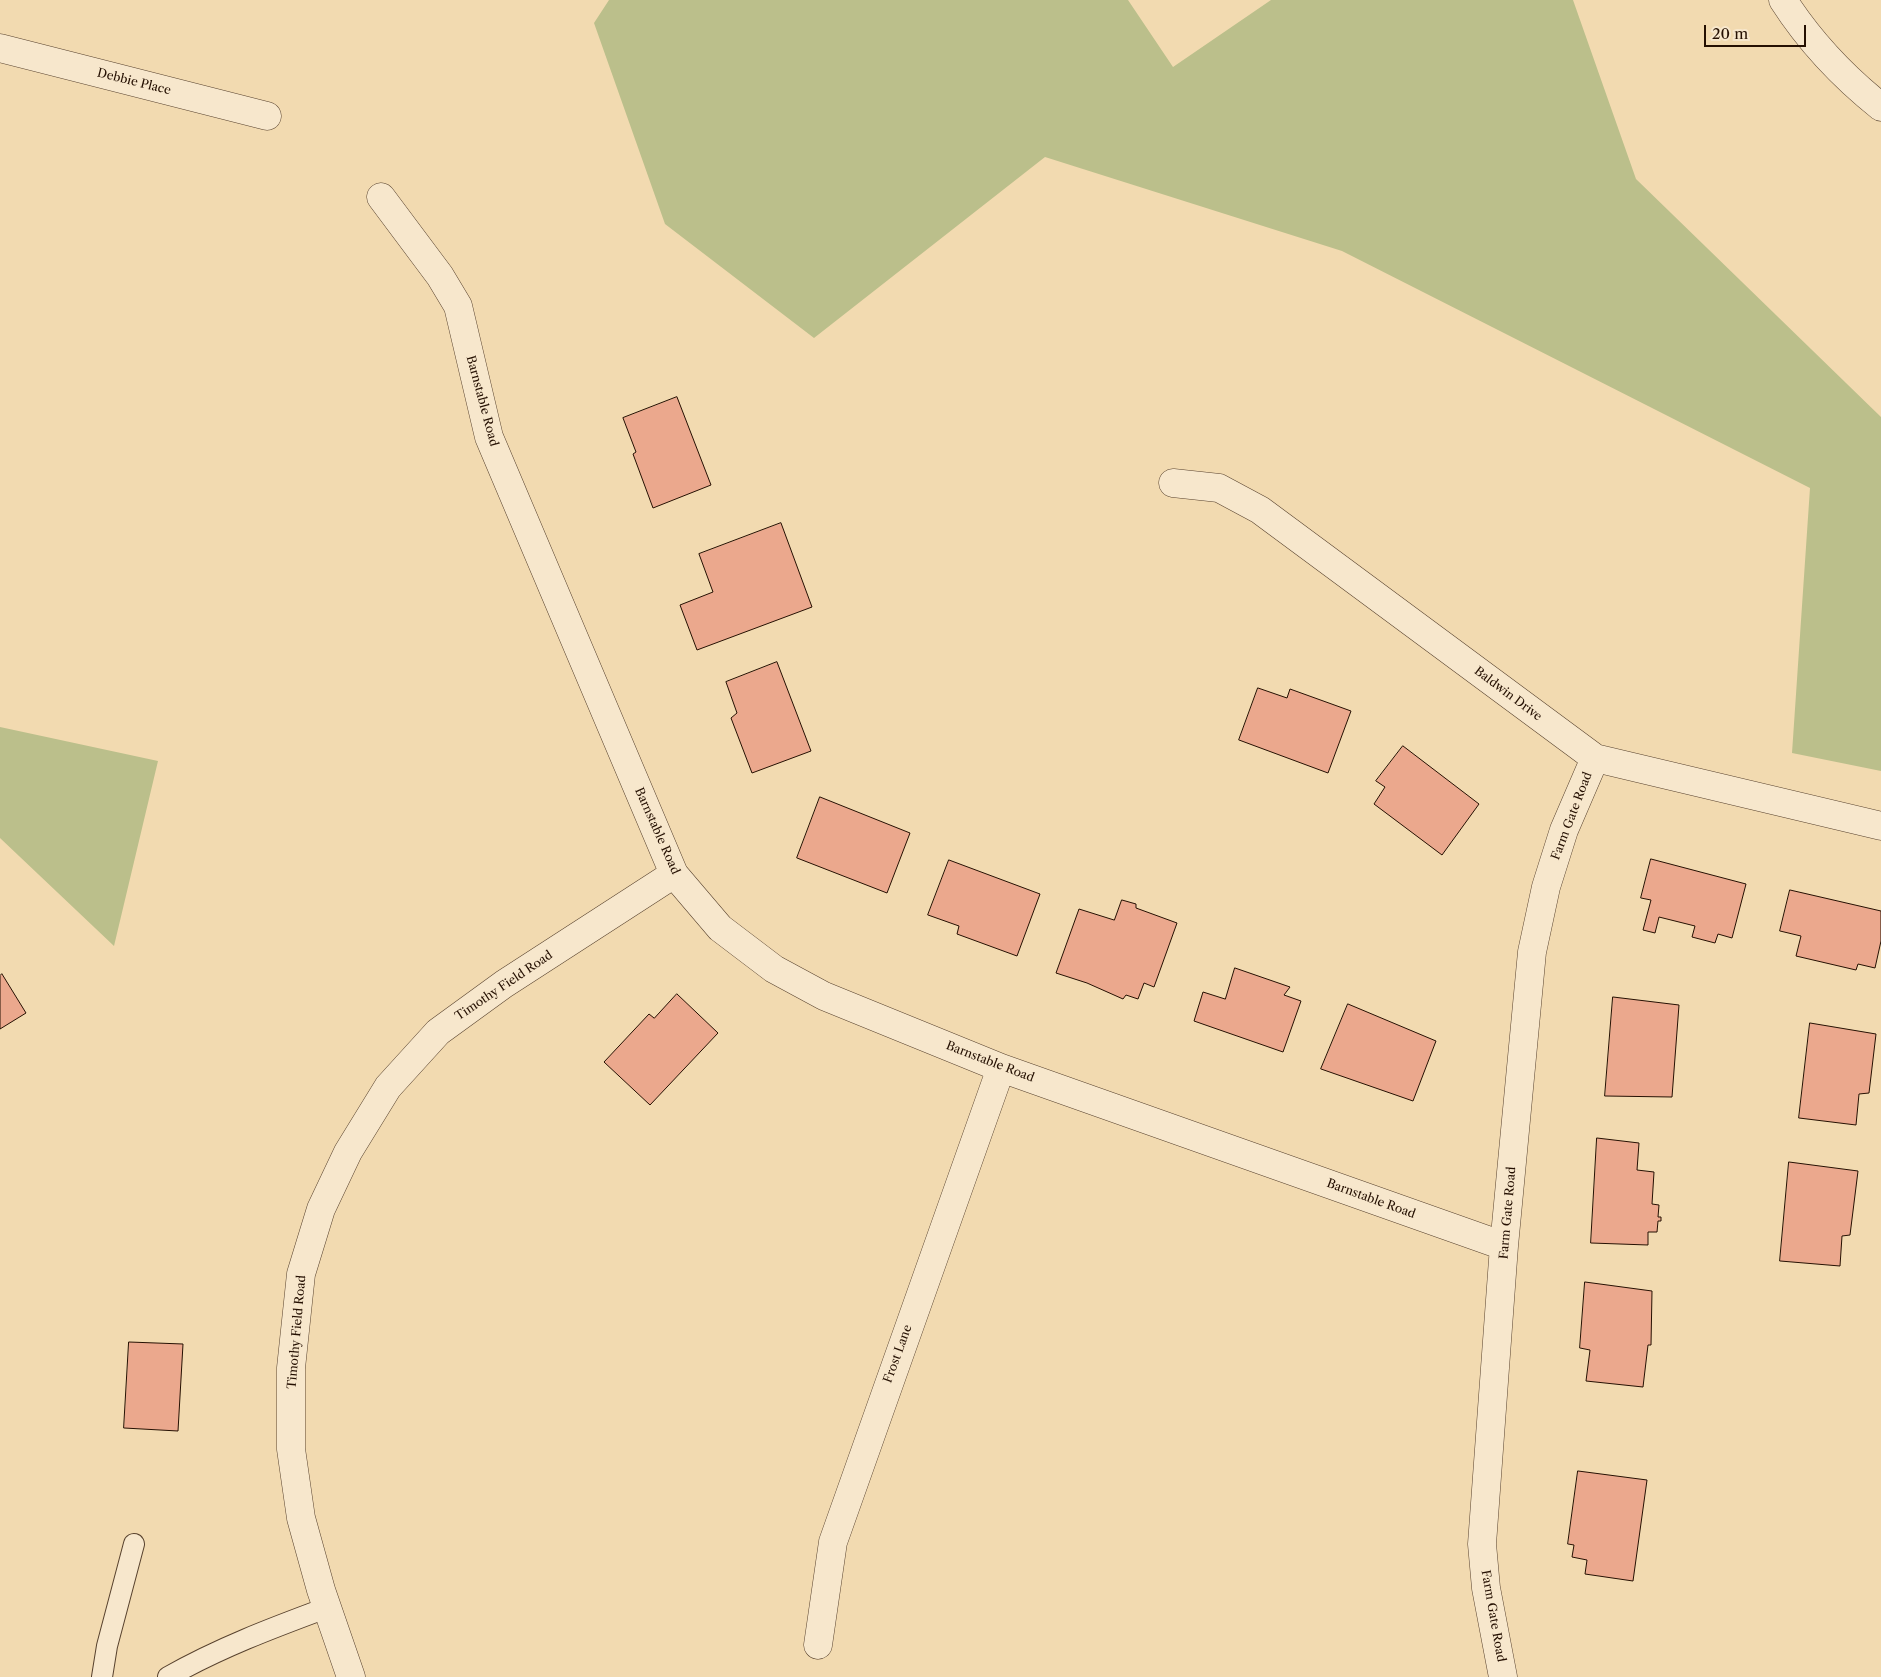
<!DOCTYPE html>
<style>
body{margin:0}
#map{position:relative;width:1881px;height:1677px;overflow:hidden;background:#f2dab0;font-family:"Libre Caslon Text",serif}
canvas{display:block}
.scale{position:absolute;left:1704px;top:25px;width:102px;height:22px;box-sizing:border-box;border:2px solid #251002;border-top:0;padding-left:6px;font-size:15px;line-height:18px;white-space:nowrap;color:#251002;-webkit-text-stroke:4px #f7e7cc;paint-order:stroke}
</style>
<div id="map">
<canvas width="1881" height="1677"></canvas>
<div class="scale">20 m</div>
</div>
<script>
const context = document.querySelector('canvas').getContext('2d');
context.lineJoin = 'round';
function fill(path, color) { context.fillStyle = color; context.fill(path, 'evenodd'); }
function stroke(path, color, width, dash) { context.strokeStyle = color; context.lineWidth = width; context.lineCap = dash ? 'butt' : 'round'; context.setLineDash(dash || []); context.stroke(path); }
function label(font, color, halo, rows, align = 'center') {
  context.font = font + ' "Libre Caslon Text",serif'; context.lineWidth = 4.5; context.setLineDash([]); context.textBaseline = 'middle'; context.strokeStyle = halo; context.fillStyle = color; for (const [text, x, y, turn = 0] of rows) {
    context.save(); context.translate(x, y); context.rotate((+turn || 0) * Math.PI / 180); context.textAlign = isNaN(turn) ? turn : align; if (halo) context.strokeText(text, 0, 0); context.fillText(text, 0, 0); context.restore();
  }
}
fill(new Path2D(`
 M 609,0 L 1128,0 L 1173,67 L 1271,0 L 1573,0 L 1636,179 L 1881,417 L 1881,771 L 1792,753 L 1810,488 L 1342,251 L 1045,157 L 814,338 L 665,224 L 594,23 Z
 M 0,727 L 158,761 L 114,946 L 0,838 Z`), '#bbbf8b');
const building = new Path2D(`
 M 677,397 L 711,485 L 653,508 L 633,454 L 636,452 L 623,418 Z
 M 781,523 L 812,607 L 697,650 L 680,605 L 713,592 L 699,554 Z
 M 777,662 L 811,751 L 752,773 L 731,718 L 737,713 L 726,682 Z
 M 1258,688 L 1287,698 L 1290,689 L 1351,711 L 1328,773 L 1239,740 Z
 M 1403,746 L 1479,804 L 1442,855 L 1374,804 L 1385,787 L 1376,781 Z
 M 820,797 L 910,833 L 887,893 L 797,858 Z
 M 1651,859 L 1746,884 L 1732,938 L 1718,934 L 1715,943 L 1692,937 L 1695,926 L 1659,917 L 1655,933 L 1643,930 L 1651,900 L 1641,898 Z
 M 949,860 L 1040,894 L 1017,956 L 957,934 L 959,926 L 928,915 Z
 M 1790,890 L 1881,911 L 1881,941 L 1875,968 L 1858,964 L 1856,970 L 1796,956 L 1801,936 L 1780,931 Z
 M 1122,900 L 1136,904 L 1136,908 L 1177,923 L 1154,987 L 1144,983 L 1138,999 L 1126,995 L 1123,999 L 1087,983 L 1056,973 L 1079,909 L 1114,920 Z
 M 1235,968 L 1290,987 L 1284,995 L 1301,1001 L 1283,1052 L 1194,1021 L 1203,992 L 1225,999 Z
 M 2,974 L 26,1013 L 0,1029 L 0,976 Z
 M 677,994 L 718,1033 L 650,1105 L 604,1062 L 649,1014 L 654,1018 Z
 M 1613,997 L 1679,1005 L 1672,1097 L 1605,1096 Z
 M 1348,1004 L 1436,1041 L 1413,1101 L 1321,1069 Z
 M 1810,1023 L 1876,1034 L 1869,1093 L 1859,1094 L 1856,1125 L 1799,1118 Z
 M 1597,1138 L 1639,1143 L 1637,1170 L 1654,1172 L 1652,1204 L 1659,1205 L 1658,1217 L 1661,1217 L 1661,1221 L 1658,1221 L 1657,1232 L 1648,1232 L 1648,1245 L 1591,1243 Z
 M 1789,1162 L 1858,1171 L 1850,1235 L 1842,1236 L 1840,1266 L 1780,1261 Z
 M 1585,1282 L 1652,1291 L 1651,1345 L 1648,1345 L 1643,1387 L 1586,1381 L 1590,1350 L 1580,1348 Z
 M 129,1342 L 183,1344 L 178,1431 L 124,1428 Z
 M 1578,1471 L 1647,1480 L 1633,1581 L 1585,1574 L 1587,1560 L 1572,1557 L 1574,1545 L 1568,1544 Z`);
fill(building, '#eba88d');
stroke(building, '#251002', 1);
const service = new Path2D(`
 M 102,1677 L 107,1646 L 134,1544
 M 168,1677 C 219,1648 272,1628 326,1608`);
const minor = new Path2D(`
 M 1783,0 C 1810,42 1842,76 1881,107
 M 0,48 L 267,116
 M 381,197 L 440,276 L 458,306 L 489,437 L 674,874 L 720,928 L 774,969 L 824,996 L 1001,1068 L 1504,1246
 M 1173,483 L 1219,488 L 1260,510 L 1595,758 L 1881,826
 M 818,1645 L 833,1542 L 1001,1068
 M 351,1677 L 321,1590 L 301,1518 L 291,1449 L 291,1368 L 301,1274 L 321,1209 L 348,1152 L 388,1087 L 438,1032 L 504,984 L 674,874
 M 1503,1677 L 1486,1588 L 1482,1544 L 1504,1246 L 1532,952 L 1546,887 L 1564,830 L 1595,758`);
stroke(service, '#58422e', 22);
stroke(minor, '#58422e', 29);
stroke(service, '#f7e7cc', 20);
stroke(minor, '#f7e7cc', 28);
label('12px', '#251002', '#f7e7cc', [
 ["Debbie Place",134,82,14],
 ["Barnstable Road",482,401,75],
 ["Baldwin Drive",1508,694,37],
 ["Farm Gate Road",1572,816,-69],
 ["Barnstable Road",657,831,66],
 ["Timothy Field Road",504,986,-34],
 ["Barnstable Road",990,1062,21],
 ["Barnstable Road",1371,1199,20],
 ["Farm Gate Road",1508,1213,-85],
 ["Timothy Field Road",297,1332,-85],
 ["Frost Lane",898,1354,-70],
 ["Farm Gate Road",1493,1616,80]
]);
</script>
